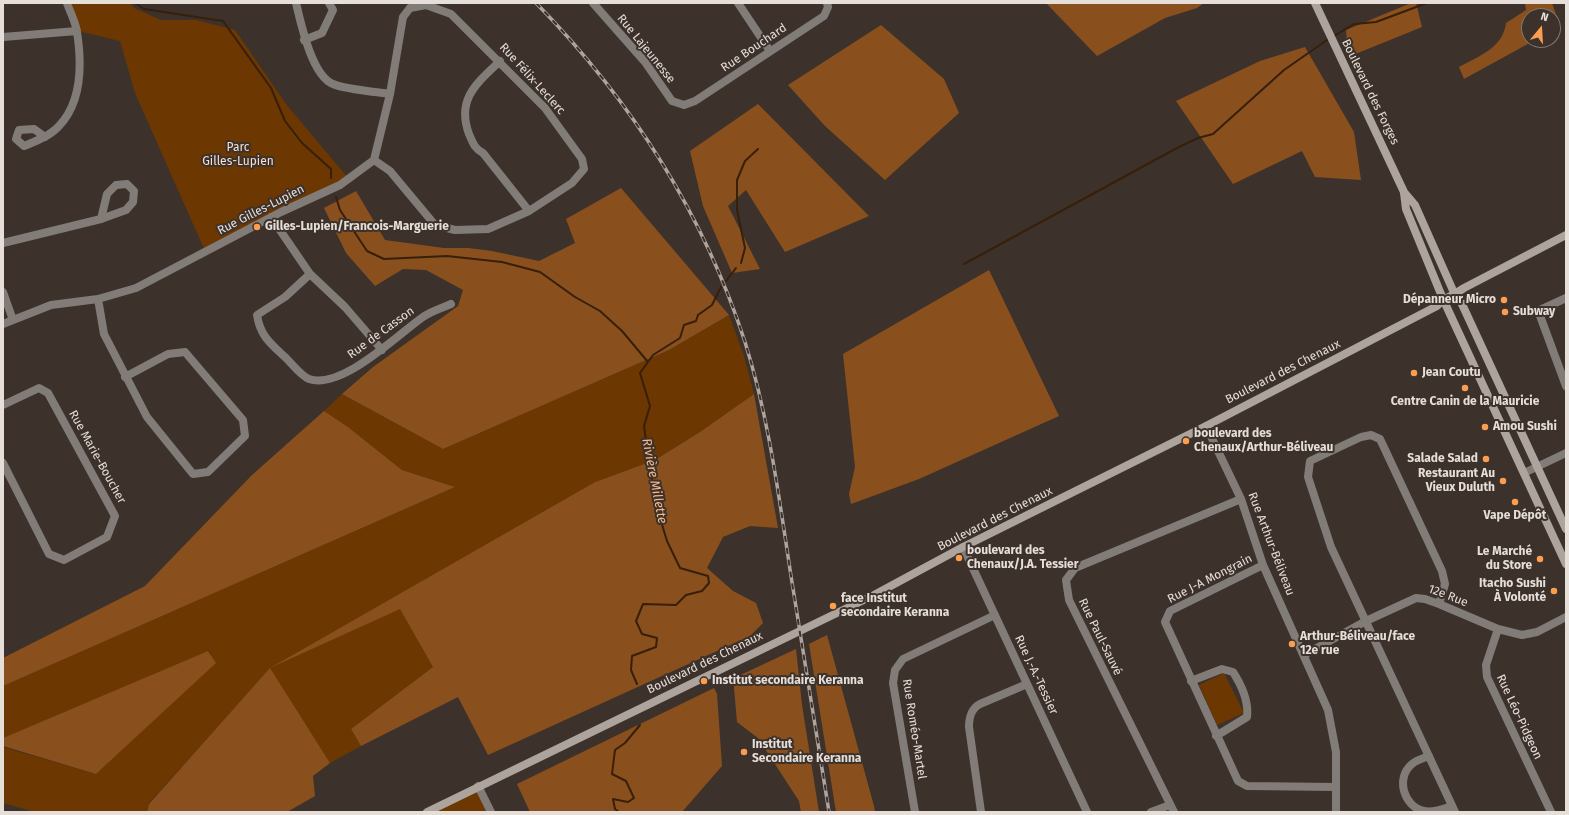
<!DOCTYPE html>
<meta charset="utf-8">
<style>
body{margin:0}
#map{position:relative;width:1569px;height:815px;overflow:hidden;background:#3d322b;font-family:"Fira Sans",sans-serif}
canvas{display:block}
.frame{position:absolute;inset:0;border:4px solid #e5ded9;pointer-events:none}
.north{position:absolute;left:1521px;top:8px;width:40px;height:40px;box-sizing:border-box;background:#3d322b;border:1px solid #807771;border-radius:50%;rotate:18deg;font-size:11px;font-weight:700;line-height:16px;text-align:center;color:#e5ded9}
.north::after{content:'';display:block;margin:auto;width:14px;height:18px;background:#fb9e51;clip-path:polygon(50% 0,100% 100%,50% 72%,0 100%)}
</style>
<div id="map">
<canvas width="1569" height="815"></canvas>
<div class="frame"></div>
<div class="north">N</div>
</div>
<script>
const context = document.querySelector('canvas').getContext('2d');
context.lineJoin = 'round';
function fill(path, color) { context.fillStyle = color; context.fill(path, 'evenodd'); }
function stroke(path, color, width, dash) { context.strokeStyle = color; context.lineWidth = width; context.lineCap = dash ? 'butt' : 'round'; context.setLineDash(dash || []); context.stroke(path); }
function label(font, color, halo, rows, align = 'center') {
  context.font = font + ' "Fira Sans",sans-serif'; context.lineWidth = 4; context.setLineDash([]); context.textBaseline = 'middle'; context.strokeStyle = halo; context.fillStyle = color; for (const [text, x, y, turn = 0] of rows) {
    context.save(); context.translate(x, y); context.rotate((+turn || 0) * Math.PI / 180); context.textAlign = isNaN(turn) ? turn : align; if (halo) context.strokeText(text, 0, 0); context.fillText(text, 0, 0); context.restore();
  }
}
fill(new Path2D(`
 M 68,3 L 130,3 L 134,8 L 161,20 L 196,20 L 235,30 L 286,104 L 348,178 L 205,251 L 135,93 L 120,41 L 78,31 Z
 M 729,315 L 744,356 L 754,394 L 700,432 L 655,460 L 595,482 L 276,665 L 400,608 L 433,667 L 351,729 L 361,746 L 330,763 L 270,669 L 149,803 L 147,812 L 35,812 L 3,803 L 3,747 L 96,774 L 215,663 L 209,651 L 3,738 L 3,686 L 455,487 L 402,470 L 348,427 L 324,411 L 342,394 L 443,449 L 669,350 Z
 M 1224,673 L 1244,713 L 1217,725 L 1199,685 Z
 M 478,786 L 491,812 L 427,812 Z`), '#6c3701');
fill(new Path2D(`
 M 1046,3 L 1204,3 L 1197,8 L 1165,18 L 1097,56 Z
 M 1411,3 L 1416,3 L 1422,27 L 1348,57 L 1346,30 Z
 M 1525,3 L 1552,3 L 1560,26 L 1553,30 L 1553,16 L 1529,16 L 1529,40 L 1535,40 L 1464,79 L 1459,67 C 1479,56 1503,48 1506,23 L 1526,10 Z
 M 881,25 L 944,79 L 959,113 L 885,180 L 825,126 L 788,85 Z
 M 1305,47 L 1354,132 L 1361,180 L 1315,177 L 1302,151 L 1233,184 L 1176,101 L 1260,61 Z
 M 758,104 L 869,216 L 785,252 L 746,190 L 728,206 L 760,269 L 732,273 L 703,206 L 690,151 Z
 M 621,188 L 729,315 L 669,350 L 443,449 L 342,394 L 373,367 L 458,306 L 463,290 L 426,270 L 403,269 L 375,286 L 346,253 L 324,208 L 356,191 L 385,240 L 444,248 L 468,248 L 492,251 L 539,261 L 575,243 L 566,219 Z
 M 989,270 L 1059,416 L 919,479 L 851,504 L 849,494 L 855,467 L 843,354 Z
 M 754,394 L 778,528 L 750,526 L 723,537 L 707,568 L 733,591 L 756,603 L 763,623 L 750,636 L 488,755 L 458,697 L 361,746 L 351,729 L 433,667 L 400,609 L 270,668 L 330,763 L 313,776 L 315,796 L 287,812 L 147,812 L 149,804 L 270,668 L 595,482 L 655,460 L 700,432 Z
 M 324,411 L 348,427 L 402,470 L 455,487 L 3,686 L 3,658 L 145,586 L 252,475 Z
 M 827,635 L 874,806 L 875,812 L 836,812 L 809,644 Z
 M 796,649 L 802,705 L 819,812 L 801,812 L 799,801 L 758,738 L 737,722 L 734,688 L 734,678 Z
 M 208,651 L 216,663 L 96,774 L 3,746 L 3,738 Z
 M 714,688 L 717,694 L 722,766 L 682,812 L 530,812 L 517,784 Z`), '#89501e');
stroke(new Path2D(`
 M 135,3 L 144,9 L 223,21 L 271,88 L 285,121 L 302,143 L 331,169 L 331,178
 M 1334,36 L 1354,24 L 1376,22 L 1427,3
 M 336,197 L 340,210 L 367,251 L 384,259 L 447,256 L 502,262 L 540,272 L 575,297 L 600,311 L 622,331 L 648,362 L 640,373 L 650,406 L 644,426 L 651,477 L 661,509 L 660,518 L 667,541 L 680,568 L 708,576 L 709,583 L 702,591 L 686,595 L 676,605 L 643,604 L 636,621 L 642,634 L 657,638 L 656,647 L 632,656 L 631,670 L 637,684
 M 741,263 L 745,248 L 737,210 L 737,180 L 745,161 L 758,149
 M 964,264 L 1177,148 L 1198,138 L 1213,134 L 1284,70 L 1330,38
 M 726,281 L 736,268
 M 648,362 L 653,355 L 680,338 L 684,325 L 696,321 L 698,315 L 712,305 L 721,287
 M 619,812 L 615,809 L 613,799 L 628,802 L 634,798 L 626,781 L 612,774 L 615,750 L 625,743 L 640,725`), '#371f0a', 2);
stroke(new Path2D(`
 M 296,3 C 301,24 312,76 333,84 C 344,89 376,92 390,94
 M 593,3 L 645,62 L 672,101 L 684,105 L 695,101 L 824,16 L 828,7 L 827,3
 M 738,3 L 770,51
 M 3,37 L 77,31
 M 304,40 L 322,33 L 333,10 L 329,3
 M 500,61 C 477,83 456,99 469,134 C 473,143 474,148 483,153 L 529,211
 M 45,137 L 34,129 L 19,130 L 16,139 L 24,146 C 36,141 50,136 59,126 C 82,102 82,64 77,32 C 76,23 70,12 67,3
 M 374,160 L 390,171 L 435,225 L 455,230 L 488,229 L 529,211 L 572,183 L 584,169 L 582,159 L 545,108 L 451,14 L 426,5 L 410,8
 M 271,217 L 310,274 L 345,307 L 382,350
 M 3,243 L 101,219 L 126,210 L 133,202 L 134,191 L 127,184 L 116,185 L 107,194 L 101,219
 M 310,274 L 285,297 L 257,315 C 260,336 271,344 286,358 C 292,364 301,376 309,379 C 342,390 397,335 423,317 C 431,311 442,308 451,304
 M 3,292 L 13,320
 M 1566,298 L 1540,310 L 1539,313 L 1566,386
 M 98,299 L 104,334 L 147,417 L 193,474 L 208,472 L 245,436 L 243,420 L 185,352 L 168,354 L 125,377
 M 3,324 L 51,305 L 98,299 L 136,288 L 281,212 L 340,185 L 374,160 L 390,94 L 403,17 L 410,8
 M 3,405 L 39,388 L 48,393 L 115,516 L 107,537 L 64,560 L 49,554 L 3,463
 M 1206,426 L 1241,499 L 1263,565 L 1328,710 L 1336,752 L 1336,812
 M 1524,473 L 1566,453
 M 963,547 L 1087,812
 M 1263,565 L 1170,611 L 1165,622 L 1238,781 L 1247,786 L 1336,787
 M 1439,604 L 1445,584 L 1442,571 L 1380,439 L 1371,435 L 1361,437 L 1310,461 L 1308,477 L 1331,547 L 1455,812
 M 1498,629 L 1486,665 L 1487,677 L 1551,812
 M 1304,655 L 1366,621 L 1416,598 L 1425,599 L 1439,604 L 1498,629 L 1522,635 L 1537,632 L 1566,617
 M 1191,681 L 1222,669 L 1233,672 C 1242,686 1249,701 1247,717 L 1216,736
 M 1429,756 C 1424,758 1416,760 1412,764 C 1395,778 1404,807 1424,811 C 1434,813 1443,809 1452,806
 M 478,786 L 491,812
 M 915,812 L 893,683 L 895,670 L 903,659 L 995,615
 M 981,812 L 969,727 C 969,717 971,709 980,704 L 1027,684
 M 1151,812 L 1170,805
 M 1174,812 L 1069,600 L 1066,580 L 1075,568 L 1241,499`), '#827c78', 8);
stroke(new Path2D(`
 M 1315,3 L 1404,192 L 1415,205 L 1455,295 L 1461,302 L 1566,529
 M 1404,193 L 1406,209 L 1443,299 L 1566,564
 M 427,812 L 874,595 L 963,547 L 1206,426 L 1437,306 C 1444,297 1455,295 1464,288 L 1566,235`), '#ada49e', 8);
const rail = new Path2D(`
 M 536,3 C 631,100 703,213 745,342 C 769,418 779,498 791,576 C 803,655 817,733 829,812`);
stroke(rail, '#aea5a0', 3.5);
stroke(rail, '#3d322b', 2, [6]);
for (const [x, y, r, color] of [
 [257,227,4,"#fb9e51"],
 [1504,300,4,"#fb9e51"],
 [1505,312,4,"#fb9e51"],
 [1414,373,4,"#fb9e51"],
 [1465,388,4,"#fb9e51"],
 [1485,427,4,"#fb9e51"],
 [1186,441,4,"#fb9e51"],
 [1486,459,4,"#fb9e51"],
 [1503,481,4,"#fb9e51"],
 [1515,502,4,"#fb9e51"],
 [959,558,4,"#fb9e51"],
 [1540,559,4,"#fb9e51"],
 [1554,591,4,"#fb9e51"],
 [833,606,4,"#fb9e51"],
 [1292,644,4,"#fb9e51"],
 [704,681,4,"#fb9e51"],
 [744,752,4,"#fb9e51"]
]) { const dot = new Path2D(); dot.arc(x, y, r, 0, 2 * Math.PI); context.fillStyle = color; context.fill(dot); stroke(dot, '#3d322b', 1.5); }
label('12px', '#e5ded9', '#3d322b', [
 ["Rue Bouchard",754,48,-34],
 ["Rue Lajeunesse",646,49,51],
 ["Rue Félix-Leclerc",532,79,48],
 ["Boulevard des Forges",1370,92,64],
 ["Rue Gilles-Lupien",261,210,-27],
 ["Rue de Casson",381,333,-36],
 ["Boulevard des Chenaux",1283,372,-27],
 ["Rue Marie-Boucher",97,457,61],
 ["Boulevard des Chenaux",995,519,-27],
 ["Rue Arthur-Béliveau",1271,544,69],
 ["Rue J-A Mongrain",1210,579,-27],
 ["12e Rue",1448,596,21],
 ["Rue Paul-Sauvé",1100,637,64],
 ["Boulevard des Chenaux",705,663,-26],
 ["Rue J.-A.-Tessier",1036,675,65],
 ["Rue Léo-Pidgeon",1519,717,65],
 ["Rue Roméo-Martel",914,729,81]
]);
label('12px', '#f4dfd0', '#3d322b', [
 ["Parc",238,148],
 ["Gilles-Lupien",238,162]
]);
label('bold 12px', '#e5ded9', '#3d322b', [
 ["Gilles-Lupien/Francois-Marguerie",265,227],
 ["Dépanneur Micro",1496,300,"right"],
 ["Subway",1513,312],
 ["Jean Coutu",1422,373],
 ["Centre Canin de la Mauricie",1465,402,"center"],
 ["Amou Sushi",1493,427],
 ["boulevard des",1194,434],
 ["Chenaux/Arthur-Béliveau",1194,448],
 ["Salade Salad",1478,459,"right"],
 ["Restaurant Au",1495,474,"right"],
 ["Vieux Duluth",1495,488,"right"],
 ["Vape Dépôt",1515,516,"center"],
 ["boulevard des",967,551],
 ["Chenaux/J.A. Tessier",967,565],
 ["Le Marché",1532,552,"right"],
 ["du Store",1532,566,"right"],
 ["Itacho Sushi",1546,584,"right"],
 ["À Volonté",1546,598,"right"],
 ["face Institut",841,599],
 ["secondaire Keranna",841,613],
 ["Arthur-Béliveau/face",1300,637],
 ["12e rue",1300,651],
 ["Institut secondaire Keranna",712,681],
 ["Institut",752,745],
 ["Secondaire Keranna",752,759]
], 'left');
label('italic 13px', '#f7ba8d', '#3d322b', [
 ["Rivière Millette",654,481,79]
]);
</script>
